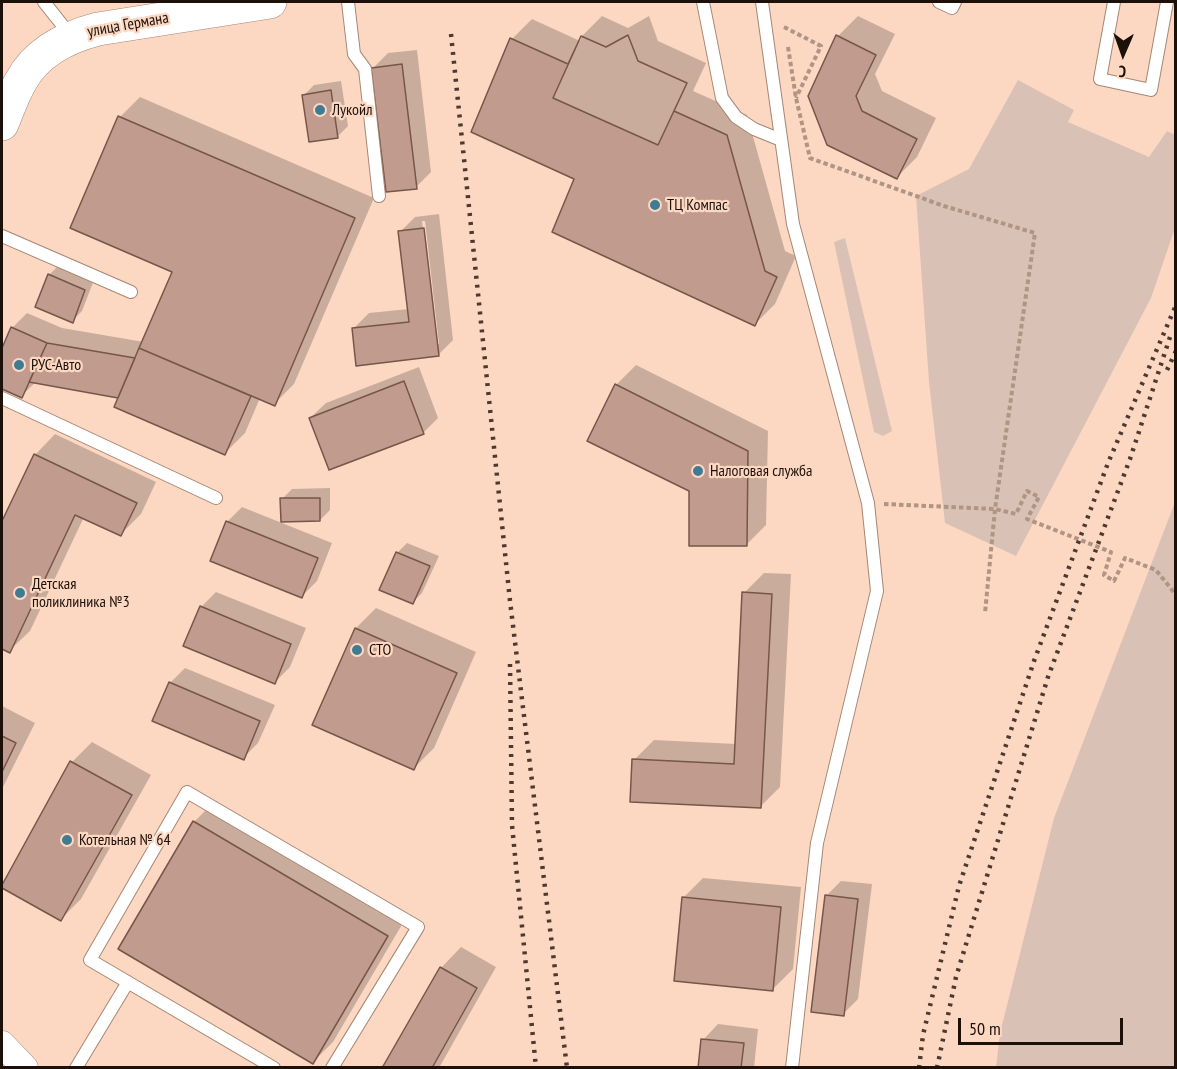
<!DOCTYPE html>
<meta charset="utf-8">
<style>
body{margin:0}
#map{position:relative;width:1177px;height:1069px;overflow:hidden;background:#fcd8c3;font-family:"PT Sans Narrow",sans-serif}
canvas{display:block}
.frame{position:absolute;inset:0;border:3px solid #1d1009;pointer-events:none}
.north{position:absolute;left:1093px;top:24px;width:60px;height:60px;-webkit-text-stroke:4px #fcd8c3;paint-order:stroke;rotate:182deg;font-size:16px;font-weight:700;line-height:24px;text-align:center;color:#1d1009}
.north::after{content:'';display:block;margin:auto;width:21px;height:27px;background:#1d1009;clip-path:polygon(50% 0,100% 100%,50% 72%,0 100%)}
.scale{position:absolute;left:958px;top:1018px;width:165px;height:27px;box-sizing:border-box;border:3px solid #1d1009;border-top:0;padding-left:8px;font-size:18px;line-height:21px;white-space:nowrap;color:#1d1009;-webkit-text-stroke:4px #fcd8c3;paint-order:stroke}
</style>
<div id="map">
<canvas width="1177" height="1069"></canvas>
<div class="frame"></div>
<div class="north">С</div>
<div class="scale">50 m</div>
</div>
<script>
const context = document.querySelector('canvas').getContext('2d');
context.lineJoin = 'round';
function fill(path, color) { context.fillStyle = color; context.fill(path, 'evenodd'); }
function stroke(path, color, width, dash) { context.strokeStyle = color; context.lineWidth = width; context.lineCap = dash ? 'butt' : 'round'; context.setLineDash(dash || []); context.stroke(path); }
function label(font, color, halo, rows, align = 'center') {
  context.font = font + ' "PT Sans Narrow",sans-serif'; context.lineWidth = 4.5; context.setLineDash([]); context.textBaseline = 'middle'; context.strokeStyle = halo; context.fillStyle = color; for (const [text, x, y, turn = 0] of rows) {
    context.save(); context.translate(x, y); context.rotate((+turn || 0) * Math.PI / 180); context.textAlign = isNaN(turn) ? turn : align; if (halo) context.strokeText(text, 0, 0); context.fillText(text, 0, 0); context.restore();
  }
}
fill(new Path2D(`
 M 1018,80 L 1074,110 L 1068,122 L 1149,157 L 1167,131 L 1175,135 L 1175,228 L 1151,298 L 1016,556 L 945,523 L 929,382 L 916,196 L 969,169 Z
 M 845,238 L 892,431 L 883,436 L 874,432 L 834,242 Z
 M 1175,502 L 1175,1067 L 996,1067 L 1000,1033 L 1054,818 Z`), '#d9c2b5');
fill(new Path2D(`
 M 602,16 L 628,28 L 649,16 L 658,41 L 706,63 L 693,91 L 747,115 L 785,251 L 796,256 L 775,304 L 755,324 L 576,178 L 512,39 L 532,19 L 580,41 L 582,36 Z
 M 858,16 L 895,34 L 875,74 L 882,91 L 936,118 L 917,157 L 897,177 L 828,144 L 838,36 Z
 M 417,50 L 431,172 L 416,187 L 373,68 L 388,53 Z
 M 341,81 L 348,126 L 338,136 L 304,95 L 314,85 Z
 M 140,97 L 374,198 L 294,384 L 274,404 L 260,398 L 245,433 L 225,453 L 122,391 L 36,382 L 21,396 L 2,387 L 2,351 L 12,328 L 27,313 L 62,328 L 144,342 L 174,271 L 120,117 Z
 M 439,214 L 453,340 L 438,355 L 353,329 L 369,313 L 409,309 L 400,232 L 415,217 ZM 422,221 L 425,221 L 439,344 L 436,344 Z
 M 59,265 L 94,280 L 82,311 L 72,321 L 49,275 Z
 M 636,365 L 768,431 L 766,525 L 746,545 L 691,490 L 616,385 Z
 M 419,367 L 438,418 L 423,433 L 310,418 L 326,403 Z
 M 55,434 L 156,482 L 141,514 L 121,534 L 84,517 L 30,631 L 9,651 L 2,647 L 2,525 L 35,455 Z
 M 330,488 L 330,510 L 320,520 L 282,499 L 292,489 Z
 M 242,507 L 332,543 L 317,581 L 302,596 L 227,522 Z
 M 407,543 L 439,556 L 422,593 L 412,603 L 397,553 Z
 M 764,573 L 791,574 L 780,787 L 760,807 L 634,760 L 654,740 L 736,744 L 744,593 Z
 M 216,592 L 306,628 L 290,667 L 275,682 L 201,607 Z
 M 376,608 L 476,652 L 434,748 L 414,768 L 314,724 L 356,628 Z
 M 185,668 L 275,705 L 258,743 L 243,758 L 170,683 Z
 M 2,706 L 35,723 L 2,789 Z
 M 92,742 L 151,775 L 81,899 L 61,919 L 72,762 Z
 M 214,802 L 407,916 L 333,1042 L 313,1062 L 194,822 Z
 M 703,878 L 801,887 L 793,969 L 773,989 L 683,898 Z
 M 841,881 L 872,884 L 858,999 L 843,1014 L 826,896 Z
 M 461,947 L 496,967 L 439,1068 L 384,1068 L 441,968 Z
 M 718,1024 L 758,1029 L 754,1068 L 700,1068 L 703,1040 Z`), '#0003');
const building = new Path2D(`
 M 628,35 L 638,61 L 687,83 L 674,111 L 727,135 L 765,271 L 777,277 L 755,326 L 552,232 L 574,179 L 471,132 L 510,38 L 568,64 L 581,36 L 606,47 Z
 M 628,35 L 638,61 L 687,83 L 658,145 L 553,98 L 581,36 L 606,47 Z
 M 836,35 L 876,55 L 856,96 L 862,111 L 917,139 L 897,179 L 827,145 L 808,96 Z
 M 402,64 L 417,189 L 386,192 L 371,68 Z
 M 331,90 L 338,138 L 309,142 L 302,95 Z
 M 118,116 L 355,218 L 275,406 L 139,348 L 172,272 L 70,228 Z
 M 424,228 L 439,356 L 356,366 L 352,328 L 409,322 L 398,231 Z
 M 48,274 L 85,290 L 73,323 L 35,307 Z
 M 11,327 L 47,343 L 22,398 L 2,389 L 2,348 Z
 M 47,343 L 135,358 L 118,398 L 29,382 Z
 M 139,348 L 251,396 L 225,455 L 114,407 Z
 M 404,381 L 424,434 L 329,470 L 309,418 Z
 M 615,384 L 748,451 L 747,546 L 689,546 L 689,491 L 587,441 Z
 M 34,454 L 137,503 L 121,536 L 75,515 L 10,653 L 2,649 L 2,521 Z
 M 280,498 L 320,498 L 320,521 L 281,522 Z
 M 226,521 L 318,558 L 302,598 L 210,561 Z
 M 396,552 L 430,566 L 413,604 L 379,590 Z
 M 742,592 L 772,594 L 761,808 L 630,802 L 632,759 L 734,764 Z
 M 200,606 L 291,644 L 275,684 L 183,646 Z
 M 355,628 L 457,673 L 414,770 L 312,725 Z
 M 169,682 L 260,721 L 244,760 L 152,721 Z
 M 2,736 L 16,743 L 2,772 Z
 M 70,761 L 132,795 L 61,921 L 2,888 L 2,885 Z
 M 193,821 L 388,936 L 313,1064 L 118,949 Z
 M 825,895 L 858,899 L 844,1016 L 811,1012 Z
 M 682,897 L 781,907 L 773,991 L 674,981 Z
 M 440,967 L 477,988 L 432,1068 L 382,1068 Z
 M 701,1039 L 744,1043 L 741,1068 L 698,1068 Z`);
fill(building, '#c19b8e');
stroke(building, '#775549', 1.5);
const lane = new Path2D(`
 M 44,2 L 71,36
 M 348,2 L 354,54 L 365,69 L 379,196
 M 703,2 L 722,98 L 736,117 L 754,129 L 781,140
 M 762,2 L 793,224 L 868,503 L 877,591 L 817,843 L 792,1068
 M 939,2 L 952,8 L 955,2
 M 1114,2 L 1100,79 L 1151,90 L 1167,2
 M 2,236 L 131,292
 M 2,398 L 216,498
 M 76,1068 L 128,982
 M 274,1068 L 90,960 L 187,792 L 418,927 L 332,1068`);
const street = new Path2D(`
 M 2,1044 L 25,1068`);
const secondary = new Path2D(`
 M 2,124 C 8,110 13,94 21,81 C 37,51 67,37 98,29 L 270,2`);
stroke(lane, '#a78673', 14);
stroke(street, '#a78673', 27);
stroke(secondary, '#a78673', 34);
stroke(new Path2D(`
 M 784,27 L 821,46 L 796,98
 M 788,47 L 796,98 L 810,158 L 944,206 L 1035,233 L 995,509 L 985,613
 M 884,504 L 995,509 L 1016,514 L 1027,491 L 1039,497 L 1027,519 L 1111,552 L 1104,575 L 1114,581 L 1125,558 L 1156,570 L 1176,595`), '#b09484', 4, [4.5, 3]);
stroke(lane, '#fff', 12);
stroke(street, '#fff', 26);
stroke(secondary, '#fff', 33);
stroke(new Path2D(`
 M 451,34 L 510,601 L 567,1068
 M 1167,370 L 1176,351
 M 510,664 L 512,825 L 536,1068
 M 919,1068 L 923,1035 L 959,886 L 1034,661 L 1108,463 L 1176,305
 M 937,1068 L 956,977 L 1048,677 L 1130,459 L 1170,337`), '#4c3a30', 4.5, [3, 6]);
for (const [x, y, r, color] of [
 [320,110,6,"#3f7c92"],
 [655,205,6,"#3f7c92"],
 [19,365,6,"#3f7c92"],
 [698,471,6,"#3f7c92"],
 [20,593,6,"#3f7c92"],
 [357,650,6,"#3f7c92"],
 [67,840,6,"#3f7c92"]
]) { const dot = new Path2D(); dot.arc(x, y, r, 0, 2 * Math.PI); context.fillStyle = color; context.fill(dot); stroke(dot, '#fcd8c3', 2); }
label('16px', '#1d1009', '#fcd8c3', [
 ["улица Германа",128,25,-10]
]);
label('16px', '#1d1009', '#fcd8c3', [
 ["Лукойл",332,110],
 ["ТЦ Компас",667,205],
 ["РУС-Авто",31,365],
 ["Налоговая служба",710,471],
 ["Детская",32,584],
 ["поликлиника №3",32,602],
 ["СТО",369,650],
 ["Котельная № 64",79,840]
], 'left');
</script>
